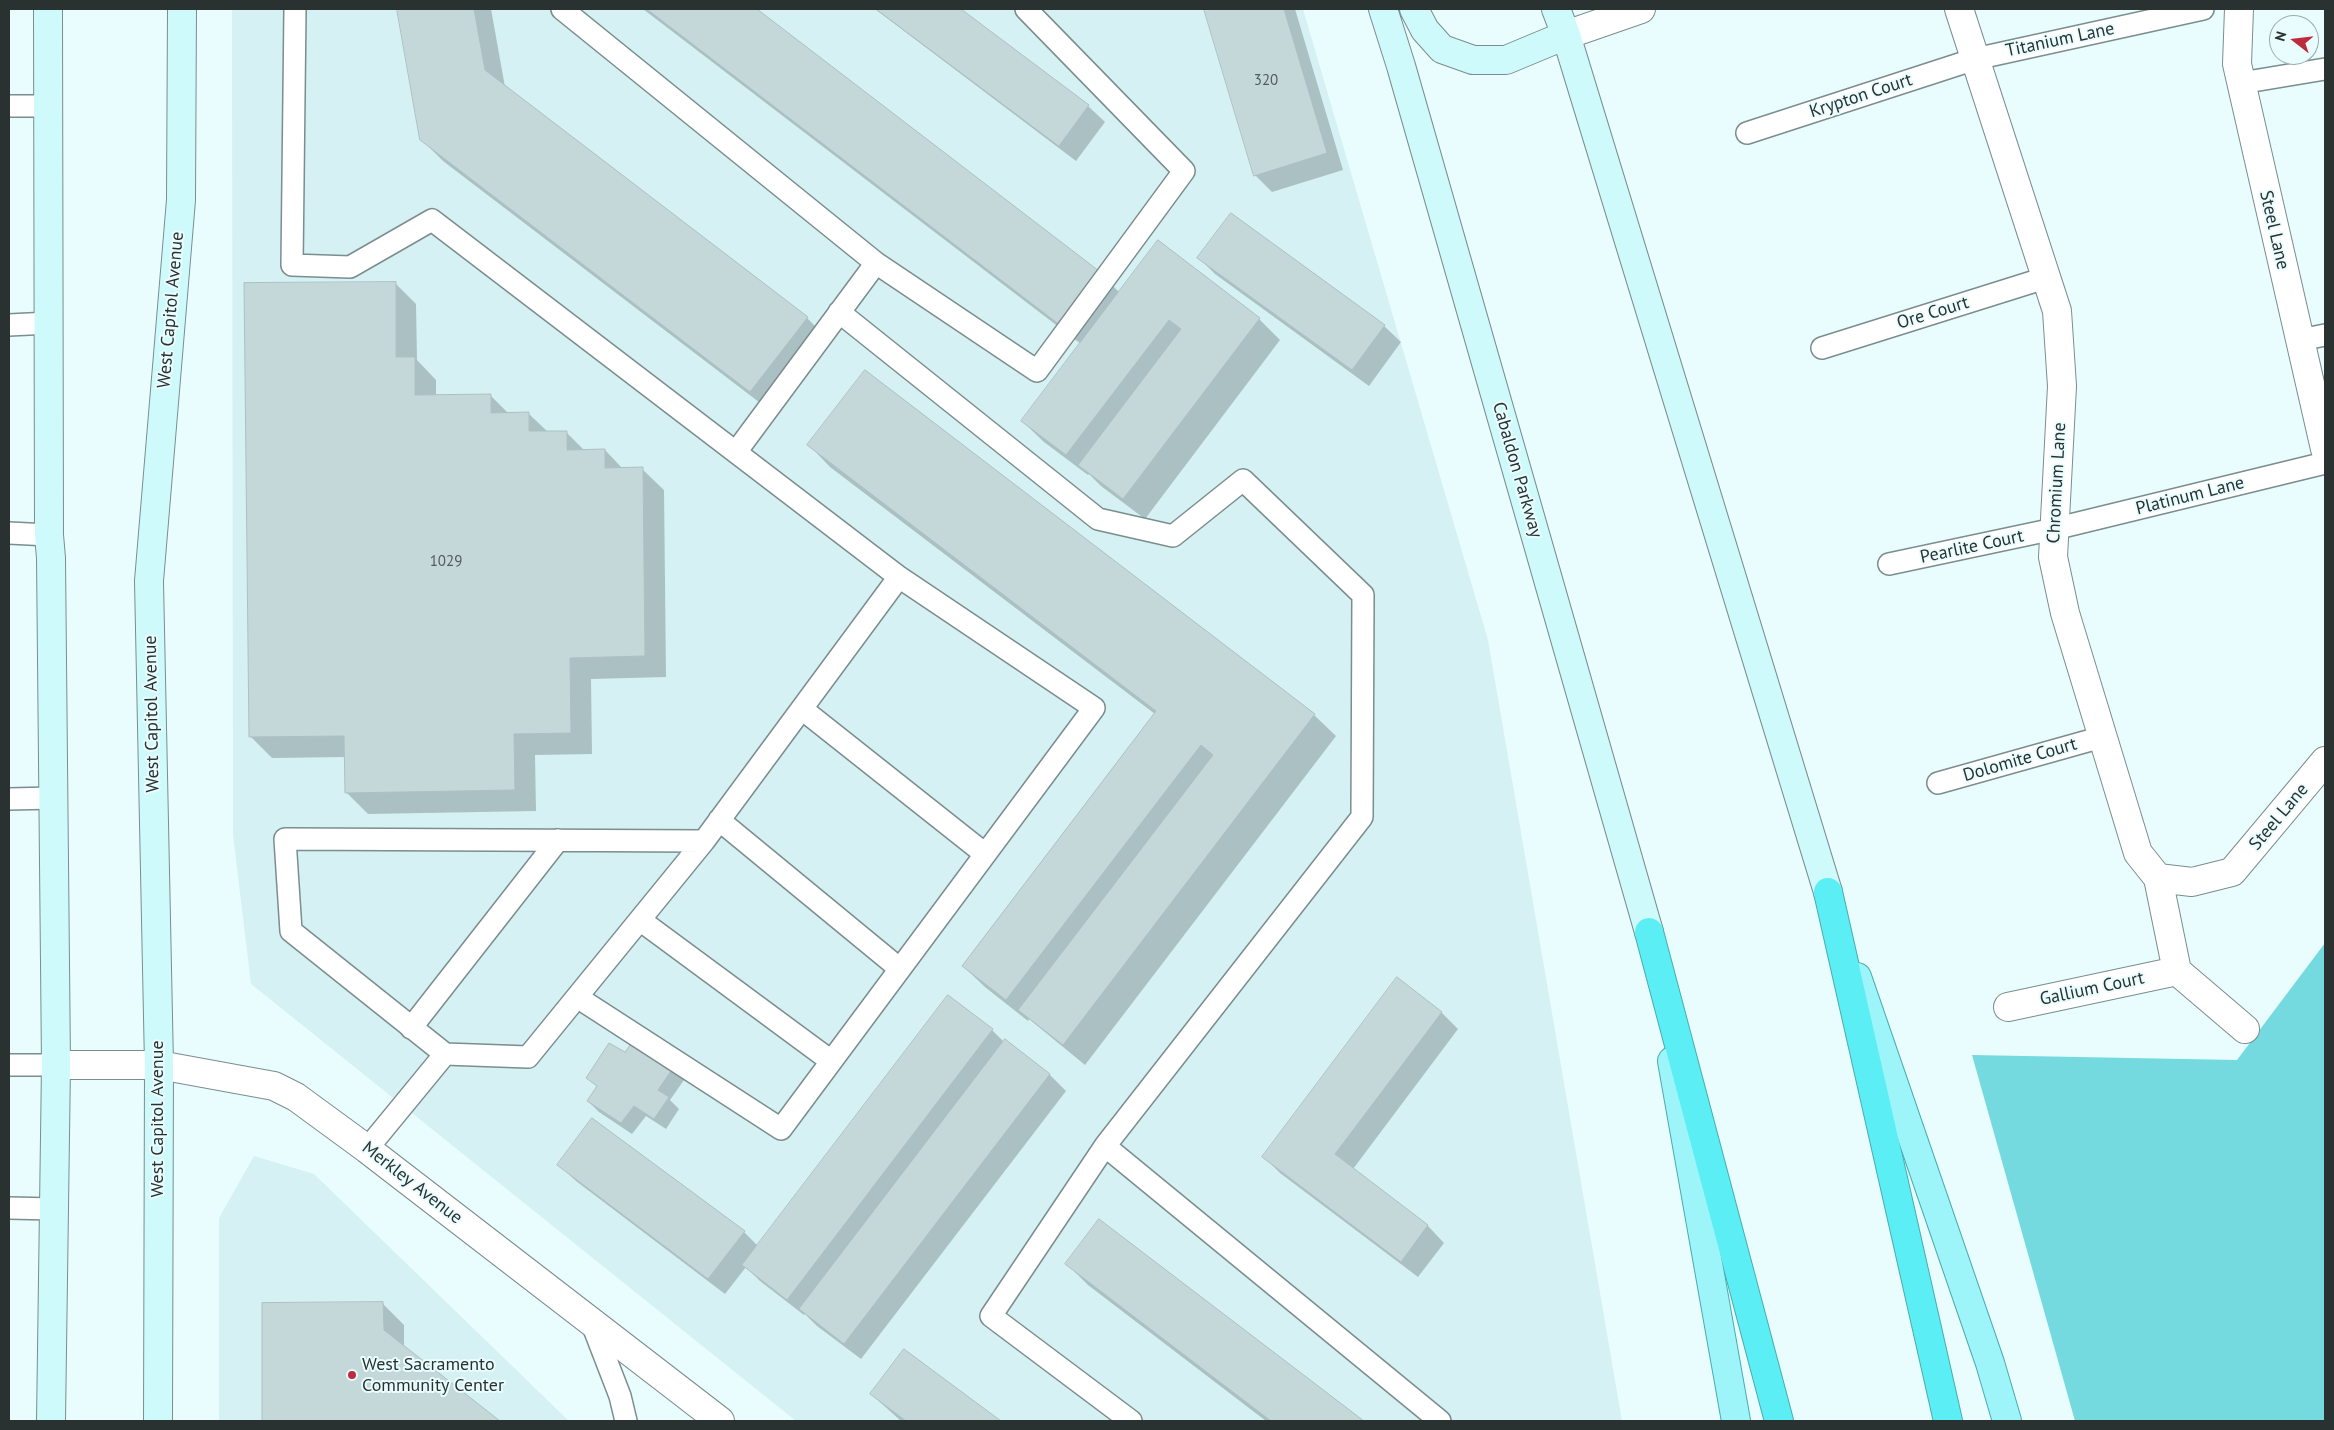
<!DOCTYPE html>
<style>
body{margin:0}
#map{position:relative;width:2334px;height:1430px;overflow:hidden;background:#e9fdfe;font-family:"PT Sans",sans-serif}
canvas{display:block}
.frame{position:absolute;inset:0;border:10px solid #2a3131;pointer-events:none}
.north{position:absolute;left:2269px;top:15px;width:50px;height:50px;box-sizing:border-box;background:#e9fdfe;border:1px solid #9dabac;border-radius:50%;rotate:286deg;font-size:14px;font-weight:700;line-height:20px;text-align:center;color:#2a3131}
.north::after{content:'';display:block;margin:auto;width:18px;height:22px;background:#bd2c3d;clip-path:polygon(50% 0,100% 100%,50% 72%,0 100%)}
</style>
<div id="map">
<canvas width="2334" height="1430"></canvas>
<div class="frame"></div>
<div class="north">N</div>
</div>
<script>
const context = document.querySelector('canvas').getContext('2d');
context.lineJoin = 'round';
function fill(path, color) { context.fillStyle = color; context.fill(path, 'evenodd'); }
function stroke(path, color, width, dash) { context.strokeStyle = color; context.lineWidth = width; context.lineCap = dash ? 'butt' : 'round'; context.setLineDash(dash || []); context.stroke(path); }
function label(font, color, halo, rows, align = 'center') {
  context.font = font + ' "PT Sans",sans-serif'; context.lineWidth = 4; context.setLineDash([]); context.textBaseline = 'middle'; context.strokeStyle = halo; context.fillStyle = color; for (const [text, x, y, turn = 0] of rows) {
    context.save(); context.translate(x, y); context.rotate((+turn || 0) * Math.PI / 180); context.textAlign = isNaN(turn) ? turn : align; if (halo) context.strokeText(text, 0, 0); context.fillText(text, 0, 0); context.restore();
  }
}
fill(new Path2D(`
 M 232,9 L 1303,9 L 1488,640 L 1622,1421 L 796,1421 L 251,984 L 233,835 Z
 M 254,1156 L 314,1174 L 569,1421 L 219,1421 L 219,1218 Z`), '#d5f1f3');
fill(new Path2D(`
 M 2325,943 L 2325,1421 L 2075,1421 L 1972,1055 L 2237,1060 Z`), '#74dae0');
fill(new Path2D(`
 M 398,9 L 491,9 L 505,87 L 807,318 L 828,339 L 772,412 L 443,161 L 422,140 Z
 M 643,9 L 755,9 L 1098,271 L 1120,293 L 1259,319 L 1280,340 L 1145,519 L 1101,486 L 1089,474 L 1088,475 L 1044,442 L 1022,421 L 1081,344 Z
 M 875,9 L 959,9 L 1088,106 L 1105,122 L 1076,161 Z
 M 1206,9 L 1295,9 L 1343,170 L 1272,192 L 1255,175 Z
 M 1199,258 L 1384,326 L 1401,342 L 1369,386 L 1215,274 Z
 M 395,283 L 416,304 L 417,360 L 436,380 L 436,396 L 490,395 L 509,414 L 529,414 L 548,432 L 566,432 L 585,451 L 605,450 L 623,469 L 642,469 L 664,490 L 666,677 L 591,679 L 592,754 L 535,755 L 536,811 L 368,814 L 346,792 L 346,757 L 272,758 L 251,737 Z
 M 865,372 L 1314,715 L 1336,736 L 1085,1065 L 1029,1019 L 1028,1021 L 985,987 L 963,966 L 1155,714 L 830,467 L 809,445 Z
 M 1397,979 L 1442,1013 L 1458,1029 L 1353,1169 L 1428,1226 L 1444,1243 L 1418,1277 L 1280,1173 L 1264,1157 Z
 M 992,1030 L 1004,1042 L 1049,1074 L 1066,1091 L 861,1359 L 817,1326 L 805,1314 L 804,1315 L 760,1281 L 746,1267 L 725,1294 L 576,1181 L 559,1165 L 744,1232 L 758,1246 Z
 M 625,1054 L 673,1069 L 684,1080 L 670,1100 L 679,1109 L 666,1129 L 646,1116 L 632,1134 L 599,1112 L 588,1101 L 597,1087 L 588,1077 Z
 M 1100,1221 L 1362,1421 L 1266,1421 L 1088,1285 L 1067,1264 Z
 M 382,1303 L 404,1325 L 404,1348 L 498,1421 L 264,1421 L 264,1304 Z
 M 904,1351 L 999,1421 L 901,1421 L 871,1394 Z`), '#0003');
const building = new Path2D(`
 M 397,9 L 474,9 L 485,70 L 808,317 L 750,392 L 420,140 Z
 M 647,9 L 757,9 L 1099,271 L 1059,324 Z
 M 876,9 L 961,9 L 1089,105 L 1059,146 Z
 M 1204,9 L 1284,9 L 1327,153 L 1254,176 Z
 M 1231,213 L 1385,325 L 1352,370 L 1197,258 Z
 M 1158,240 L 1260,318 L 1123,499 L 1078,465 L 1181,329 L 1169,320 L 1066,455 L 1021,421 Z
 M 396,282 L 396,357 L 415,357 L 415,395 L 491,394 L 491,413 L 529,412 L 529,431 L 567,431 L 567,450 L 605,449 L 605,468 L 643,467 L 645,656 L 570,658 L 571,733 L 514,734 L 515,790 L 345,793 L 344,736 L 249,737 L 244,283 Z
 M 865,370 L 1315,714 L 1063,1045 L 1018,1010 L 1213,755 L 1201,745 L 1006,1000 L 962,966 L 1156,711 L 807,445 Z
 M 1397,977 L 1442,1012 L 1335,1154 L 1428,1225 L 1401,1262 L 1262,1157 Z
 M 948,995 L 993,1029 L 787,1300 L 742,1265 Z
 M 1005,1039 L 1050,1074 L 844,1344 L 799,1309 Z
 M 633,1041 L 673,1068 L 658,1090 L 669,1097 L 654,1119 L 634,1106 L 621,1123 L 587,1101 L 597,1086 L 586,1078 L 609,1043 L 625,1052 Z
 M 592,1118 L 745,1231 L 708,1279 L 557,1165 Z
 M 1099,1219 L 1364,1421 L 1271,1421 L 1065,1264 Z
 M 383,1302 L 384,1330 L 500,1421 L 262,1421 L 262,1303 Z
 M 904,1349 L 1001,1421 L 906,1421 L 870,1394 Z`);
fill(building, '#c5d8d9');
stroke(building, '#aec1c2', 1);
const lane = new Path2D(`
 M 295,9 L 292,265 L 350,267 L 432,220 L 899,577 L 704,841 L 528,1057 L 445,1054
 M 562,9 L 876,263 L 736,452
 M 2241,83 L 2325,69
 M 9,106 L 48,106
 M 1747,133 L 1975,59 L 2203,9
 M 876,263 L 1037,371 L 1184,171 L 1026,9
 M 839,312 L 1098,519 L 1173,536 L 1243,480 L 1363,595 L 1362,817 L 1105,1146
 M 9,325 L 49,323
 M 2300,340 L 2325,335
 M 1822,348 L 2045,278
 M 9,533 L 49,535
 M 1889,564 L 2054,529 L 2325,463
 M 802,709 L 985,854
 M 1938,783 L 2102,737
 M 9,799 L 53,798
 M 719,820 L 900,969
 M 640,920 L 831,1061
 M 577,997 L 781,1129 L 1094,708 L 899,577
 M 411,1028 L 558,840
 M 9,1065 L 56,1065
 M 367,1149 L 445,1054 L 291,931 L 285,839 L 704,841
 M 9,1208 L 54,1209
 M 591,1321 L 620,1396 L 626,1421
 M 1131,1421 L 991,1316 L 1105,1146 L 1440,1421`);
const street = new Path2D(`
 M 1959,9 L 2057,311 L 2062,386 L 2053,557 L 2065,613 L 2138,853 L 2158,878 L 2192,882 L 2232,872 L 2325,761
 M 2239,9 L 2237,64 L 2325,449
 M 1566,35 L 1641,9
 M 2158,878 L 2177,971 L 2245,1029
 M 2008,1007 L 2177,971
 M 56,1065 L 159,1065 L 274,1086 L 296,1097 L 367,1149 L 720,1421`);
const secondary = new Path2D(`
 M 48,9 L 49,535 L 51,558 L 56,1065 L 51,1421
 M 1383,9 L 1401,66 L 1649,932
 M 1414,9 L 1425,30 L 1442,49 L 1473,60 L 1506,60 L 1566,35
 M 1556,9 L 1566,35 L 1828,892
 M 158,1421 L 159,1065 L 149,581 L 181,200 L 182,9`);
const primary = new Path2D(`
 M 1857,977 L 1990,1363 L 2007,1421
 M 1672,1061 L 1736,1421`);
const highway = new Path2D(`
 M 1828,892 L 1948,1421
 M 1649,932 L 1779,1421`);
stroke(lane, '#7b8d8e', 24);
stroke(street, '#7b8d8e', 30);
stroke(secondary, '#7b8d8e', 30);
stroke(primary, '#4aacb0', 30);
stroke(highway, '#4aacb0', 30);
stroke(lane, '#fff', 21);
stroke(street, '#fff', 28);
stroke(secondary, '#cefafc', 28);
stroke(primary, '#9df5f9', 28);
stroke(highway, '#5ceef5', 28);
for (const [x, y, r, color] of [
 [352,1375,5,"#bd2c3d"]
]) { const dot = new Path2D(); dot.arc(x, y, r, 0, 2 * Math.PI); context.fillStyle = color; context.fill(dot); stroke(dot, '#e9fdfe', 2); }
label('15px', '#515b5b', null, [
 ["320",1266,81],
 ["1029",446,562]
]);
label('18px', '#2a3131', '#e9fdfe', [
 ["Titanium Lane",2060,40,-12],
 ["Krypton Court",1861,96,-18],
 ["Steel Lane",2274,230,77],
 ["West Capitol Avenue",171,310,-85],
 ["Ore Court",1933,313,-17],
 ["Cabaldon Parkway",1517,470,74],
 ["Chromium Lane",2057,483,-87],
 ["Platinum Lane",2190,496,-14],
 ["Pearlite Court",1972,547,-12],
 ["West Capitol Avenue",152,714,-91],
 ["Dolomite Court",2020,760,-16],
 ["Steel Lane",2279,817,-50],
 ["Gallium Court",2092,989,-12],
 ["West Capitol Avenue",158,1119,-90],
 ["Merkley Avenue",412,1183,38]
]);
label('18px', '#2a3131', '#e9fdfe', [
 ["West Sacramento",362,1365],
 ["Community Center",362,1386]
], 'left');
</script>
